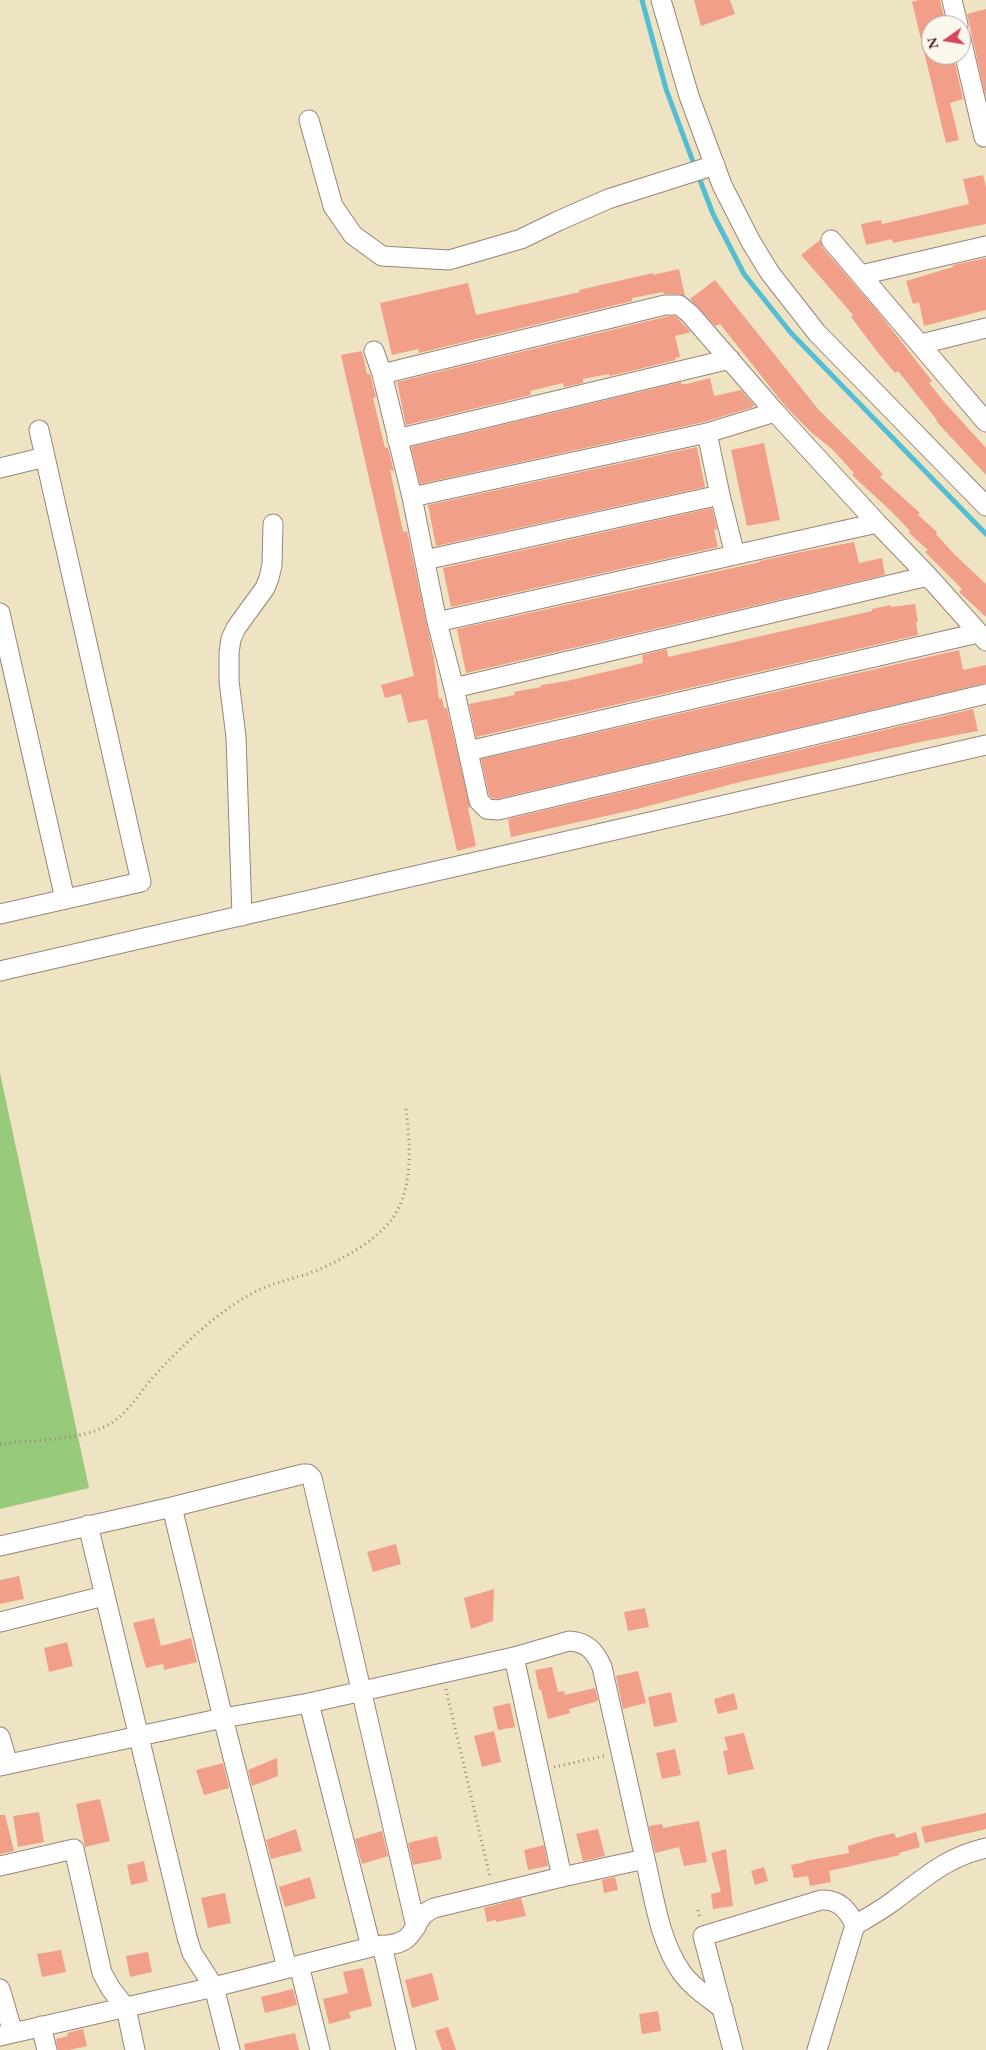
<!DOCTYPE html>
<style>
body{margin:0}
#map{position:relative;width:986px;height:2050px;overflow:hidden;background:#eee4c4;font-family:"EB Garamond",serif}
canvas{display:block}
.north{position:absolute;left:921px;top:15px;width:50px;height:50px;box-sizing:border-box;background:#fbf7ec;border:1px solid #b4a19f;border-radius:50%;rotate:257deg;font-size:14px;font-weight:700;line-height:20px;text-align:center;color:#4a1f2b}
.north::after{content:'';display:block;margin:auto;width:18px;height:22px;background:#d1495b;clip-path:polygon(50% 0,100% 100%,50% 72%,0 100%)}
</style>
<div id="map">
<canvas width="986" height="2050"></canvas>
<div class="north">N</div>
</div>
<script>
const context = document.querySelector('canvas').getContext('2d');
context.lineJoin = 'round';
function fill(path, color) { context.fillStyle = color; context.fill(path, 'evenodd'); }
function stroke(path, color, width, dash) { context.strokeStyle = color; context.lineWidth = width; context.lineCap = dash ? 'butt' : 'round'; context.setLineDash(dash || []); context.stroke(path); }
fill(new Path2D(`
 M 0,1073 L 89,1488 L 0,1509 Z`), '#98ca7b');
stroke(new Path2D(`
 M 642,0 L 666,89 L 695,167
 M 698,175 L 713,214 L 744,274 L 791,333 L 986,534`), '#54bdd1', 5);
fill(new Path2D(`
 M 694,0 L 730,0 L 735,14 L 701,26 Z
 M 919,0 L 940,0 L 946,25 L 931,25 L 931,55 L 953,55 L 963,99 L 950,103 L 959,140 L 946,143 L 912,2 Z
 M 986,9 L 986,94 L 985,94 L 967,14 Z
 M 983,175 L 986,188 L 986,224 L 893,243 L 892,239 L 866,245 L 861,224 L 881,220 L 882,224 L 969,204 L 963,179 Z
 M 820,240 L 822,247 L 878,312 L 932,381 L 929,383 L 945,403 L 986,448 L 986,475 L 936,421 L 937,420 L 898,371 L 895,373 L 879,354 L 851,317 L 853,315 L 801,255 Z
 M 986,258 L 986,310 L 924,326 L 919,302 L 913,304 L 906,281 L 953,267 L 953,265 Z
 M 679,269 L 685,296 L 679,294 L 664,294 L 663,292 L 632,298 L 632,301 L 419,353 L 418,349 L 392,355 L 380,303 L 468,283 L 476,315 L 580,292 L 579,290 L 653,273 L 653,275 Z
 M 715,280 L 818,409 L 883,474 L 880,477 L 920,513 L 918,515 L 937,532 L 936,534 L 954,554 L 986,584 L 986,617 L 959,592 L 962,589 L 925,552 L 928,550 L 909,533 L 910,531 L 892,512 L 852,475 L 854,473 L 832,449 L 812,433 L 786,407 L 720,324 L 715,326 L 690,299 Z
 M 669,316 L 675,316 L 691,332 L 675,336 L 680,357 L 675,358 L 676,360 L 610,376 L 609,374 L 583,379 L 583,383 L 564,387 L 563,383 L 530,391 L 531,395 L 406,425 L 397,382 Z
 M 362,351 L 367,374 L 370,374 L 376,397 L 373,398 L 385,448 L 388,447 L 394,472 L 390,469 L 403,532 L 407,531 L 409,540 L 434,659 L 439,699 L 442,698 L 444,708 L 447,708 L 470,807 L 468,808 L 476,846 L 457,851 L 427,719 L 408,723 L 401,694 L 385,698 L 381,685 L 414,676 L 341,355 Z
 M 710,378 L 714,396 L 741,390 L 754,405 L 753,407 L 704,422 L 420,484 L 411,447 L 681,382 L 681,384 L 687,384 Z
 M 764,443 L 780,520 L 747,526 L 731,450 Z
 M 697,447 L 705,487 L 436,546 L 428,505 Z
 M 712,508 L 717,529 L 714,530 L 718,547 L 451,607 L 443,568 Z
 M 854,542 L 859,563 L 882,558 L 885,575 L 466,673 L 457,629 L 760,562 L 760,561 L 806,551 Z
 M 915,604 L 918,622 L 916,622 L 918,635 L 476,737 L 469,704 L 515,695 L 514,692 L 541,687 L 541,685 L 567,681 L 643,663 L 642,655 L 667,649 L 668,657 L 872,611 L 872,609 L 890,605 L 891,607 Z
 M 959,650 L 963,670 L 986,665 L 986,683 L 497,799 L 492,798 L 489,795 L 481,759 Z
 M 973,709 L 978,731 L 925,741 L 740,782 L 637,809 L 511,837 L 508,819 Z
 M 396,1544 L 401,1564 L 373,1572 L 367,1552 Z
 M 19,1576 L 24,1599 L 0,1604 L 0,1580 Z
 M 494,1589 L 493,1621 L 471,1629 L 464,1598 Z
 M 645,1608 L 649,1627 L 628,1631 L 624,1612 Z
 M 154,1618 L 161,1646 L 191,1638 L 197,1662 L 164,1670 L 163,1664 L 146,1668 L 133,1623 Z
 M 67,1642 L 73,1666 L 49,1672 L 44,1648 Z
 M 552,1667 L 558,1692 L 564,1691 L 565,1695 L 595,1688 L 598,1701 L 569,1709 L 570,1713 L 548,1719 L 541,1690 L 539,1690 L 535,1670 Z
 M 638,1671 L 646,1703 L 623,1709 L 616,1676 Z
 M 671,1692 L 677,1722 L 654,1727 L 648,1697 Z
 M 734,1693 L 738,1709 L 718,1714 L 714,1699 Z
 M 510,1703 L 515,1727 L 498,1730 L 493,1707 Z
 M 494,1731 L 501,1762 L 482,1767 L 474,1736 Z
 M 744,1733 L 754,1769 L 728,1775 L 723,1751 L 728,1750 L 724,1737 Z
 M 675,1749 L 681,1775 L 662,1779 L 656,1753 Z
 M 277,1758 L 278,1776 L 252,1786 L 248,1770 Z
 M 223,1763 L 229,1788 L 204,1795 L 196,1770 Z
 M 100,1799 L 110,1841 L 85,1847 L 76,1804 Z
 M 39,1812 L 44,1842 L 18,1847 L 13,1816 Z
 M 986,1813 L 986,1829 L 925,1843 L 921,1827 Z
 M 0,1815 L 5,1815 L 14,1851 L 0,1854 Z
 M 699,1821 L 707,1862 L 684,1866 L 679,1847 L 655,1853 L 649,1826 L 662,1824 L 663,1828 Z
 M 296,1829 L 302,1851 L 271,1859 L 266,1840 Z
 M 598,1829 L 605,1856 L 583,1861 L 576,1834 Z
 M 382,1831 L 388,1856 L 362,1864 L 355,1839 Z
 M 916,1832 L 920,1847 L 899,1853 L 900,1855 L 829,1871 L 831,1882 L 810,1886 L 808,1876 L 794,1878 L 791,1865 L 805,1862 L 805,1861 L 849,1853 L 848,1846 L 877,1837 L 894,1833 L 896,1838 Z
 M 437,1836 L 442,1859 L 413,1865 L 408,1843 Z
 M 544,1845 L 548,1866 L 528,1870 L 524,1850 Z
 M 726,1849 L 733,1906 L 713,1909 L 711,1894 L 721,1892 L 711,1853 Z
 M 144,1861 L 148,1881 L 131,1885 L 127,1865 Z
 M 764,1867 L 768,1881 L 755,1885 L 751,1871 Z
 M 310,1877 L 316,1898 L 285,1907 L 279,1887 Z
 M 615,1877 L 618,1890 L 604,1893 L 602,1880 Z
 M 225,1893 L 231,1923 L 208,1928 L 201,1898 Z
 M 521,1898 L 526,1916 L 496,1922 L 496,1920 L 487,1922 L 484,1908 Z
 M 61,1950 L 66,1972 L 42,1977 L 37,1954 Z
 M 148,1952 L 152,1972 L 130,1977 L 126,1956 Z
 M 363,1968 L 372,2006 L 349,2012 L 351,2018 L 329,2024 L 323,1999 L 348,1993 L 343,1972 Z
 M 432,1973 L 439,2000 L 412,2008 L 405,1980 Z
 M 293,1989 L 297,2005 L 265,2013 L 261,1997 Z
 M 658,2011 L 661,2031 L 642,2034 L 639,2014 Z
 M 448,2027 L 456,2050 L 442,2050 L 435,2031 Z
 M 83,2029 L 87,2046 L 69,2050 L 58,2050 L 56,2039 L 68,2036 L 67,2033 Z
 M 295,2033 L 299,2050 L 245,2050 L 244,2044 Z`), '#f29f89');
const minor = new Path2D(`
 M 661,0 L 689,96 L 722,185 L 751,242 L 770,273 L 817,333 L 986,506
 M 952,0 L 958,25
 M 961,39 L 984,137
 M 309,120 L 333,206 L 353,235 L 382,256 L 449,260 L 521,239 L 558,221 L 608,199 L 715,165
 M 831,240 L 986,422
 M 861,275 L 986,246
 M 921,344 L 986,328
 M 374,351 L 382,374 L 412,497 L 437,622 L 454,688 L 479,801 L 487,809 L 498,810 L 986,694
 M 382,374 L 665,305 L 679,305 L 690,314 L 775,412 L 877,523 L 928,576 L 986,641
 M 707,433 L 720,495 L 735,555
 M 397,439 L 730,359
 M 0,468 L 45,457
 M 412,497 L 707,433 L 775,412
 M 425,560 L 720,495
 M 0,613 L 65,899
 M 437,622 L 877,523
 M 454,688 L 928,576
 M 468,751 L 978,633
 M 0,914 L 141,882 L 39,430
 M 242,916 L 236,737 L 229,681 L 229,653 L 231,639 L 236,628 L 265,588 L 269,578 L 272,565 L 273,524
 M 0,971 L 986,745
 M 172,1507 L 303,1474 L 308,1474 L 312,1478 L 416,1927
 M 88,1525 L 187,1937 L 192,1953 L 214,1987 L 230,2050
 M 0,1546 L 172,1507 L 223,1718 L 287,1968
 M 0,1622 L 104,1596
 M 514,1657 L 562,1877
 M 309,1703 L 371,1947
 M 0,1737 L 8,1764
 M 0,1766 L 223,1718 L 309,1703 L 514,1657 L 569,1641 C 587,1642 595,1651 602,1667 L 645,1859 L 562,1877 L 434,1908 C 416,1916 419,1927 407,1938 C 398,1946 383,1945 371,1947 L 214,1987 L 0,2036
 M 645,1859 C 654,1896 659,1941 682,1973 C 693,1988 709,1998 723,2009
 M 0,1866 L 74,1849 L 102,1973 L 111,1989 L 126,2008 L 135,2050
 M 855,1925 C 867,1918 880,1911 892,1902 C 925,1878 944,1858 986,1848
 M 382,1945 L 406,2050
 M 299,1965 L 320,2050
 M 0,1989 L 13,2033
 M 41,2026 L 47,2050
 M 733,2050 L 703,1936 L 821,1900 C 839,1899 848,1910 855,1925 L 817,2050`);
stroke(minor, '#9c8278', 21);
stroke(new Path2D(`
 M 0,1444 C 33,1439 73,1442 104,1427 C 130,1414 137,1394 156,1374 C 182,1346 211,1318 244,1298 C 263,1286 283,1281 304,1275 C 330,1267 376,1242 392,1219 C 414,1188 410,1145 406,1109
 M 446,1689 L 490,1877
 M 554,1767 L 604,1756
 M 698,1910 L 700,1919`), '#9c8278', 3, [1, 4]);
stroke(minor, '#fff', 19);
</script>
